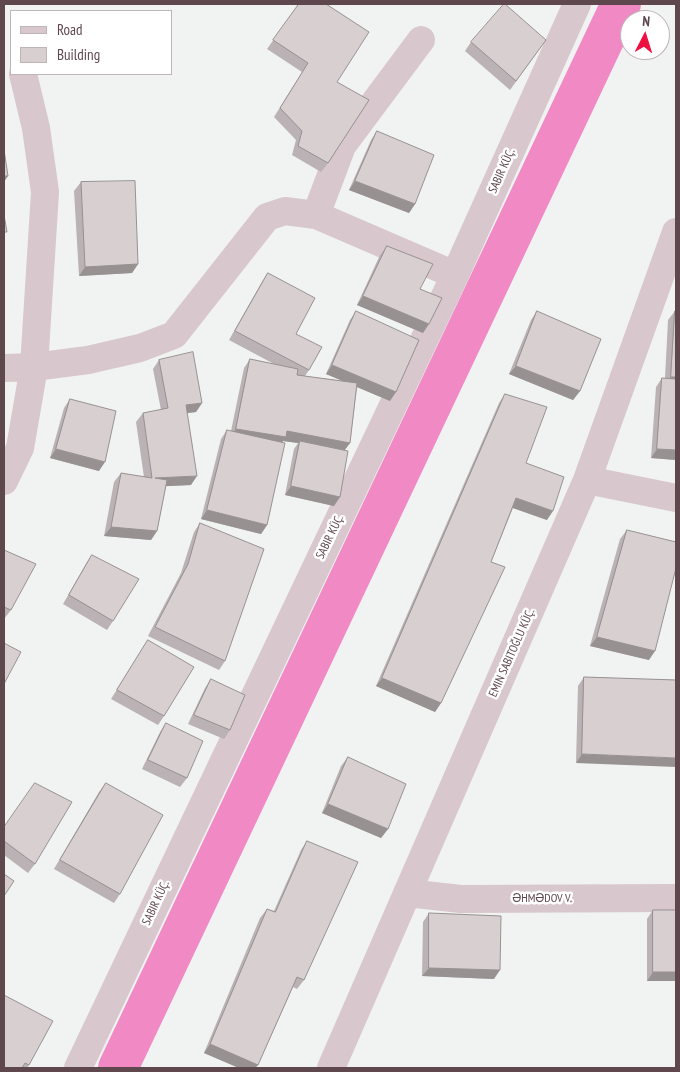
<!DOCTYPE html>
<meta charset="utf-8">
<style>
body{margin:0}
#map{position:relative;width:680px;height:1072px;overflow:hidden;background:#f0f3f1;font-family:"PT Sans Narrow",sans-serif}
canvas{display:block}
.frame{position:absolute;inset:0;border:5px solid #5f474e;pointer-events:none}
.legend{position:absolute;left:10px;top:10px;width:162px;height:65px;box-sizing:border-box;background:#fff;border:1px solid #bfb5b8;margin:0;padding:6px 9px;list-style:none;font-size:15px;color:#5f474e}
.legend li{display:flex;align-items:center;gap:10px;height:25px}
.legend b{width:25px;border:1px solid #bfb5b8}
.north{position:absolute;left:620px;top:10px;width:50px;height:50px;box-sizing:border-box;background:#fff;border:1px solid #bfb5b8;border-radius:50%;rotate:5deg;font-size:14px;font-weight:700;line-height:20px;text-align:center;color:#5f474e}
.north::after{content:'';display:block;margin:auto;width:18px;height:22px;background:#ed1040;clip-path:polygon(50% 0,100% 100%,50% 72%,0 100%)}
</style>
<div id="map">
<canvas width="680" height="1072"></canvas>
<div class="frame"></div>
<ul class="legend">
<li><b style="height:6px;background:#d8c7cc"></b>Road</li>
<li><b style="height:14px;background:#d8cfd1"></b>Building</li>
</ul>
<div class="north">N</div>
</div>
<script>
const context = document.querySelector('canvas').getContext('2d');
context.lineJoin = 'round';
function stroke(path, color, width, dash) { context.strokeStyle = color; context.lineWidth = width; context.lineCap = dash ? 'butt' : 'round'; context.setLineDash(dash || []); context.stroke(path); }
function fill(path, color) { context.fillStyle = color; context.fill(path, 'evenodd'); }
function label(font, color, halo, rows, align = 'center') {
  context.font = font + ' "PT Sans Narrow",sans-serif'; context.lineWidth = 5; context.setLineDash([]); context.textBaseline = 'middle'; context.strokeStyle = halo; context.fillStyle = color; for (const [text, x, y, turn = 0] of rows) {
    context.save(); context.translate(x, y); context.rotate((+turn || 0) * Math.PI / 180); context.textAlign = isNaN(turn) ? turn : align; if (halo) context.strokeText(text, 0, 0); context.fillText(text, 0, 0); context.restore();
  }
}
stroke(new Path2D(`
 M 118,1068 L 621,4`), '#f189c4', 40);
stroke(new Path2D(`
 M 316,215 L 342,146 L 421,40
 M 4,368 L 34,367 L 45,192 L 36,128 L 23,74
 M 587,480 L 676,498
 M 4,481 L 20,448 L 34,367 L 88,360 L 140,348 L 174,335 L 267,217 L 285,211 L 316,215 L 455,275
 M 407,893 L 461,899 L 676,898
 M 78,1068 L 455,275 L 577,4
 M 331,1068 L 587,480 L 676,232`), '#d8c7cc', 28);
fill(new Path2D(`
 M 299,4 L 337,82 L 328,163 L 321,172 L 292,155 L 296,140 L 274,117 L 302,72 L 267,49 Z
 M 546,40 L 510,90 L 465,51 L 471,42 Z
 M 377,131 L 415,204 L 409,213 L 349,190 L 371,140 Z
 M 81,182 L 138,264 L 132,273 L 79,276 L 74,191 Z
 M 387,246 L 420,289 L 423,333 L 357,305 L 380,255 Z
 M 268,273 L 296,334 L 309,370 L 305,376 L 343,381 L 326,374 L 350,320 L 356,311 L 390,401 L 357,387 L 350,443 L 345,450 L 334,506 L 285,495 L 294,449 L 298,443 L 283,441 L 282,442 L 267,525 L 261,534 L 201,519 L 221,439 L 227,430 L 231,431 L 244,368 L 250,359 L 274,364 L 229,340 L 262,282 Z
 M 537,311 L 580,391 L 573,400 L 509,374 L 531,320 Z
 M 675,311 L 676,460 L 651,458 L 656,387 L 662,378 L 665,378 L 668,320 Z
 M 159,360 L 202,403 L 196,412 L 187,413 L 191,485 L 166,486 L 157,531 L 151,540 L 104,536 L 114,482 L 121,473 L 144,477 L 136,422 L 143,413 L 161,410 L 153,369 Z
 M 505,394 L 526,463 L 547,520 L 513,508 L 491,562 L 441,703 L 435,712 L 376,686 L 499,403 Z
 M 70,399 L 99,471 L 50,458 L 64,408 Z
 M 200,523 L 225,661 L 219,670 L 148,636 L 181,573 L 194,532 Z
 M 627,530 L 649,660 L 590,646 L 620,539 Z
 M 4,550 L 11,610 L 4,619 Z
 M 92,555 L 113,621 L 107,630 L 63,604 L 86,564 Z
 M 148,640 L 164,716 L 158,725 L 111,699 Z
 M 584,677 L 676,680 L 576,763 L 578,686 Z
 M 211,679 L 230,730 L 224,739 L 188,724 L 205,688 Z
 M 166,723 L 187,778 L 180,787 L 142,769 L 160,732 Z
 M 348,757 L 388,829 L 381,838 L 322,813 L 341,766 Z
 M 106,783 L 120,894 L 114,903 L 54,869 L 99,792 Z
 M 4,827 L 35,864 L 28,873 L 4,855 Z
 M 307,841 L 304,980 L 297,989 L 293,987 L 258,1065 L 255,1068 L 239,1068 L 204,1053 L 260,918 L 267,909 L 274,911 L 301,850 Z
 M 653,910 L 676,910 L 676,981 L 647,981 L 647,919 Z
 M 429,913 L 494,979 L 422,976 L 423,922 Z
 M 4,995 L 29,1065 L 27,1068 L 4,1068 Z`), '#bab2b4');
fill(new Path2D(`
 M 4,176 L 8,176 L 4,182 Z
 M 355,181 L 415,204 L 409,213 L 349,190 Z
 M 138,264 L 132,273 L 79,276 L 85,267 Z
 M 363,296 L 429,324 L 423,333 L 357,305 Z
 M 332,365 L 396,392 L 390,401 L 326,374 Z
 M 516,366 L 580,391 L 573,400 L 509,374 Z
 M 671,377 L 676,377 L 676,386 L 665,386 Z
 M 202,403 L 196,412 L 180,414 L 186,405 Z
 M 236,429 L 287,431 L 350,443 L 343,452 L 300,441 L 298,443 L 283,441 L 280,446 L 229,438 Z
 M 56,449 L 105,462 L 99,471 L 50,458 Z
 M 657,449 L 676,450 L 676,460 L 651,458 Z
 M 197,476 L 191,485 L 149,487 L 155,478 Z
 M 291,486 L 340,497 L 334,506 L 285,495 Z
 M 516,498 L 553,511 L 547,520 L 510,507 Z
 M 207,510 L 267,525 L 261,534 L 201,519 Z
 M 111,527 L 157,531 L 151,540 L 104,536 Z
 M 597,637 L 655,651 L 649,660 L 590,646 Z
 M 382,678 L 441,703 L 435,712 L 376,686 Z
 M 582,754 L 676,758 L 676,767 L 576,763 Z
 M 328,804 L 388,829 L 381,838 L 322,813 Z
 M 429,968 L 500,970 L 494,979 L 422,976 Z
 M 653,972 L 676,972 L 676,981 L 647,981 Z
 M 210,1044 L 258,1065 L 255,1068 L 239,1068 L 204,1053 Z`), '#979192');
const building = new Path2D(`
 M 299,4 L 326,4 L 369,32 L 337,82 L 369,100 L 328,163 L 298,146 L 302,131 L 280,108 L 308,63 L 273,40 Z
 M 504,4 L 505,4 L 546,40 L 516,81 L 471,42 Z
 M 377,131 L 434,155 L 415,204 L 355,181 Z
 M 4,150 L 8,176 L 4,176 Z
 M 135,181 L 138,264 L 85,267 L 81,182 Z
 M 4,215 L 7,232 L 4,232 Z
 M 387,246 L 433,264 L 420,289 L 442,298 L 429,324 L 363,296 Z
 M 268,273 L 315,298 L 296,334 L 322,347 L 309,370 L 235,331 Z
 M 356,311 L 419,340 L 396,392 L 332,365 Z
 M 537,311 L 601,339 L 580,391 L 516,366 Z
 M 675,311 L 676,311 L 676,377 L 671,377 Z
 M 193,352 L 202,403 L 186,405 L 197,476 L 155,478 L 167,480 L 157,531 L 111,527 L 121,473 L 152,478 L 143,413 L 168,408 L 159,360 Z
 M 250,359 L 298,369 L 297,375 L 357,383 L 350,443 L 287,431 L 286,437 L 236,429 Z
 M 662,378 L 676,379 L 676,450 L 657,449 Z
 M 505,394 L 547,407 L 526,463 L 564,477 L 553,511 L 516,498 L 491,562 L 505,567 L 441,703 L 382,678 Z
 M 70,399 L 116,411 L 105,462 L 56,449 Z
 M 227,430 L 285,443 L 267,525 L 207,510 Z
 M 300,441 L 348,451 L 340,497 L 291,486 Z
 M 200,523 L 264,549 L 225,661 L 155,627 L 188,564 Z
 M 627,530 L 676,542 L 676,568 L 655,651 L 597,637 Z
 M 4,550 L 36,564 L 11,610 L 4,607 Z
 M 92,555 L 139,579 L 113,621 L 69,595 Z
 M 148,640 L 194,667 L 164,716 L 117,690 Z
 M 4,643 L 21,652 L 4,684 Z
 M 584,677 L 676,680 L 676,758 L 582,754 Z
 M 211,679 L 245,695 L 230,730 L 194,715 Z
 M 166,723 L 203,741 L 187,778 L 148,760 Z
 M 348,757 L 406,784 L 388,829 L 328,804 Z
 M 35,783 L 72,802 L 35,864 L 4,841 L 4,827 Z
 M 106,783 L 163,815 L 120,894 L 60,860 Z
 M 307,841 L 358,862 L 304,980 L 297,977 L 258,1065 L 210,1044 L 267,909 L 275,912 Z
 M 4,874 L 14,881 L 4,896 Z
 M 653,910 L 676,910 L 676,972 L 653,972 Z
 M 429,913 L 501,916 L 500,970 L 429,968 Z
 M 4,995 L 53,1021 L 29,1065 L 25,1063 L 22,1068 L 4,1068 Z`);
fill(building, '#d8cfd1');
stroke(building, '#979192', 1);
label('12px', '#5f474e', '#fff', [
 ["SABIR KÜÇ.",502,171,-66],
 ["SABIR KÜÇ.",330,537,-64],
 ["EMIN SABITOĞLU KÜÇ.",512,653,-66],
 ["ƏHMƏDOV V.",542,899],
 ["SABIR KÜÇ.",156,903,-65]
]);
</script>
